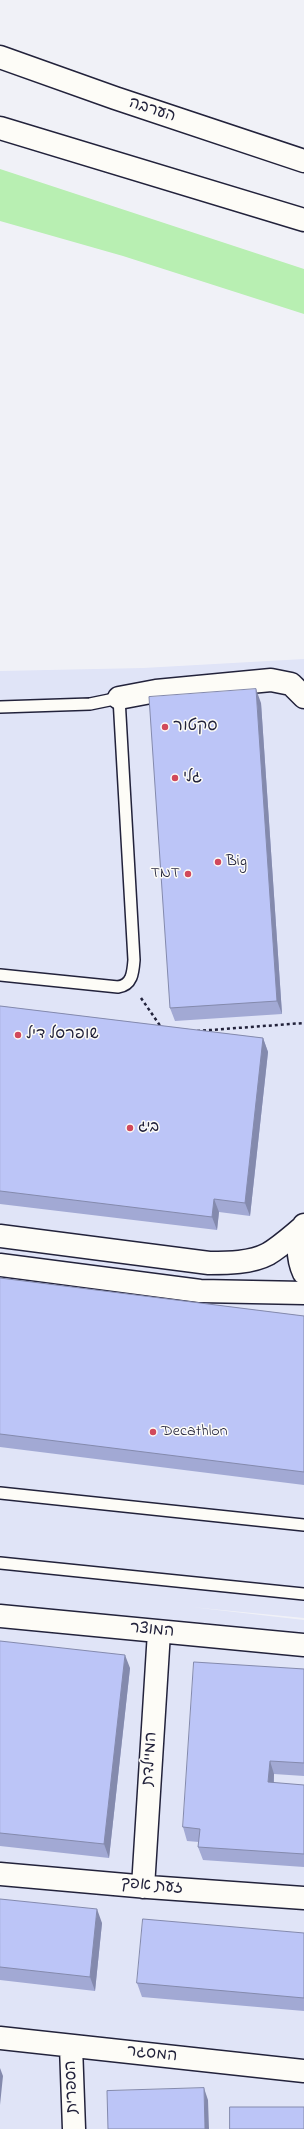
<!DOCTYPE html>
<meta charset="utf-8">
<style>
body{margin:0}
canvas{display:block;background:#f0f1f7}
</style>
<canvas width="304" height="2129"></canvas>
<script>
const context = document.querySelector('canvas').getContext('2d');
context.lineJoin = 'round';
function fill(path, color) { context.fillStyle = color; context.fill(path, 'evenodd'); }
function stroke(path, color, width, dash) { context.strokeStyle = color; context.lineWidth = width; context.lineCap = dash ? 'butt' : 'round'; context.setLineDash(dash || []); context.stroke(path); }
function label(font, color, halo, rows, align = 'center') {
  context.font = font + ' "Indie Flower","Playpen Sans Hebrew",sans-serif'; context.lineWidth = 3; context.setLineDash([]); context.textBaseline = 'middle'; context.strokeStyle = halo; context.fillStyle = color; for (const [text, x, y, turn = 0] of rows) {
    context.save(); context.translate(x, y); context.rotate((+turn || 0) * Math.PI / 180); context.textAlign = isNaN(turn) ? turn : align; if (halo) context.strokeText(text, 0, 0); context.fillText(text, 0, 0); context.restore();
  }
}
fill(new Path2D(`
 M 304,659 L 304,1618 L 191,1607 L 304,1620 L 304,2129 L 0,2129 L 0,671 L 143,668 Z`), '#e0e4f7');
fill(new Path2D(`
 M 0,169 L 304,269 L 304,314 L 123,256 L 0,221 Z`), '#b8efb2');
const lane = new Path2D(`
 M 0,707 L 90,704 L 119,698 L 134,960 C 133,973 132,985 118,987 L 0,975
 M 0,1493 L 304,1525
 M 0,1563 L 304,1594`);
const street = new Path2D(`
 M 119,698 L 156,691 L 271,680 L 291,684 L 304,697
 M 304,1225 C 297,1240 297,1258 304,1273
 M 0,1236 L 209,1263 C 228,1263 251,1263 268,1254 C 280,1247 292,1236 303,1227
 M 0,1265 L 200,1291 L 304,1293
 M 0,1616 L 304,1645
 M 0,1874 L 148,1887 L 304,1898
 M 143,1887 L 159,1632
 M 0,2038 L 304,2071
 M 71,2046 L 74,2129`);
const highway = new Path2D(`
 M 0,57 L 115,98 L 304,161
 M 0,128 L 304,220`);
stroke(lane, '#22223b', 14);
stroke(street, '#22223b', 25);
stroke(highway, '#22223b', 25);
stroke(new Path2D(`
 M 141,998 L 161,1027
 M 197,1031 L 304,1023`), '#22223b', 2.5, [3, 3]);
stroke(lane, '#fdfcf7', 11);
stroke(street, '#fdfcf7', 22);
stroke(highway, '#fdfcf7', 22);
fill(new Path2D(`
 M 261,703 L 282,1014 L 175,1021 L 170,1008 Z
 M 0,1006 L 263,1038 L 268,1052 L 250,1216 L 219,1212 L 217,1230 L 0,1204 Z
 M 0,1278 L 304,1316 L 304,1485 L 0,1447 Z
 M 0,1641 L 130,1668 L 109,1858 L 0,1846 Z
 M 304,1669 L 304,1776 L 274,1774 L 274,1783 L 304,1785 L 304,1867 L 203,1860 L 198,1847 L 199,1842 L 187,1841 L 183,1827 Z
 M 0,1899 L 102,1923 L 95,1991 L 0,1980 Z
 M 304,1933 L 304,2011 L 142,1997 L 137,1983 Z`), '#a2a9d4');
fill(new Path2D(`
 M 256,689 L 261,703 L 282,1014 L 277,1001 Z
 M 263,1038 L 268,1052 L 250,1216 L 245,1203 Z
 M 214,1199 L 219,1212 L 217,1230 L 212,1217 Z
 M 125,1655 L 130,1668 L 109,1858 L 104,1844 Z
 M 270,1761 L 274,1774 L 273,1796 L 268,1782 Z
 M 97,1909 L 102,1923 L 95,1991 L 90,1977 Z
 M 0,2068 L 3,2076 L 0,2105 Z
 M 204,2088 L 208,2100 L 209,2129 L 205,2129 Z`), '#848aad');
const building = new Path2D(`
 M 256,689 L 277,1001 L 170,1008 L 149,697 Z
 M 0,1006 L 263,1038 L 245,1203 L 214,1199 L 212,1217 L 0,1191 Z
 M 0,1278 L 304,1316 L 304,1472 L 0,1434 Z
 M 0,1641 L 125,1655 L 104,1844 L 0,1833 Z
 M 194,1662 L 304,1669 L 304,1763 L 270,1761 L 268,1782 L 304,1785 L 304,1854 L 198,1847 L 200,1829 L 183,1827 Z
 M 0,1899 L 97,1909 L 90,1977 L 0,1967 Z
 M 143,1919 L 304,1933 L 304,1998 L 137,1983 Z
 M 204,2088 L 205,2129 L 108,2129 L 107,2091 Z
 M 230,2107 L 304,2107 L 304,2129 L 230,2129 Z`);
fill(building, '#bcc5f7');
stroke(building, '#848aad', 1);
for (const [x, y, r, color] of [
 [165,727,4,"#d1495b"],
 [175,778,4,"#d1495b"],
 [218,862,4,"#d1495b"],
 [188,874,4,"#d1495b"],
 [18,1035,4,"#d1495b"],
 [130,1128,4,"#d1495b"],
 [153,1432,4,"#d1495b"]
]) { const dot = new Path2D(); dot.arc(x, y, r, 0, 2 * Math.PI); context.fillStyle = color; context.fill(dot); stroke(dot, '#fdfcf7', 1.5); }
label('16px', '#22223b', '#fdfcf7', [
 ["הערבה",152,111,18],
 ["המוצר",152,1631,5],
 ["המיילדת",151,1759,-86],
 ["זעת אפך",152,1887,5],
 ["המסגר",152,2055,6],
 ["הספרית",73,2087,-92]
]);
label('16px', '#22223b', '#fdfcf7', [
 ["סקטור",173,727],
 ["גלי",183,778],
 ["Big",226,862],
 ["TNT",180,874,"right"],
 ["שופרסל דיל",26,1035],
 ["ביג",138,1128],
 ["Decathlon",161,1432]
], 'left');
</script>
